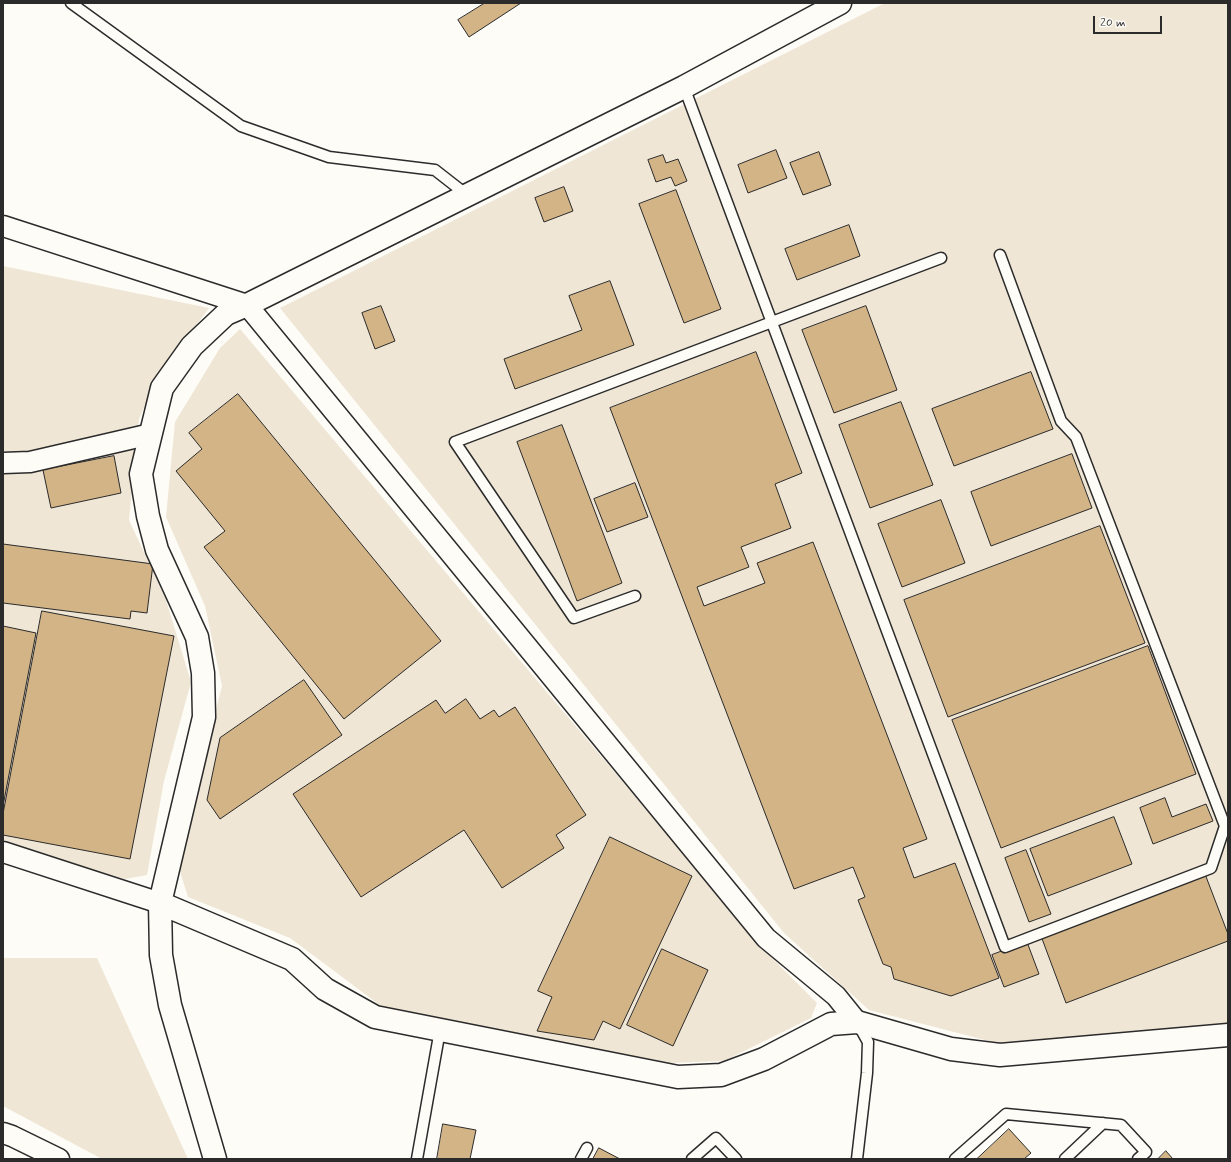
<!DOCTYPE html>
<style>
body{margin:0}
#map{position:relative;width:1231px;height:1162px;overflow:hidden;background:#fdfcf7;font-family:Mynerve,sans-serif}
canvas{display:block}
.frame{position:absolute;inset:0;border:4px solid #2b2b2b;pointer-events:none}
.scale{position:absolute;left:1093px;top:16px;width:69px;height:18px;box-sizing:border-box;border:2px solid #2b2b2b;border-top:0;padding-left:5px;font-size:12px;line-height:14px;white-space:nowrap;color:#2b2b2b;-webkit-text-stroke:3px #fdfcf7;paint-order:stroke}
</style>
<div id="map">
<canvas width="1231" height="1162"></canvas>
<div class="frame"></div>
<div class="scale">20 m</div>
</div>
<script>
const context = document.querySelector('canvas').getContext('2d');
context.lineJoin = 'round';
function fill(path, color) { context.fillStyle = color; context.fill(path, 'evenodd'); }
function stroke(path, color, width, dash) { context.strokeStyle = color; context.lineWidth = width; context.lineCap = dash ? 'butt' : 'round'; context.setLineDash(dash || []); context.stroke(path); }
fill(new Path2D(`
 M 885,3 L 1228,3 L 1228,1029 L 1008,1046 L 869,1010 L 784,933 L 280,308 Z
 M 3,266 L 209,308 L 156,379 L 139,419 L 129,520 L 166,600 L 191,682 L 164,781 L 147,875 L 125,879 L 3,844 Z
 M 240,329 L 770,956 L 817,1003 L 811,1018 L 724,1061 L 668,1063 L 385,1009 L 290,938 L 188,897 L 177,862 L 222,686 L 205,606 L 166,517 L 175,422 L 220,348 Z
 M 3,958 L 97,958 L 188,1159 L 102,1159 L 3,1106 Z`), '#f0e6d5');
const building = new Path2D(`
 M 485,3 L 521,3 L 469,37 L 458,20 Z
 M 776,150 L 787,178 L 748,193 L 738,165 Z
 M 819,152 L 831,185 L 803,195 L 790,163 Z
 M 663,155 L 666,163 L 678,159 L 687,181 L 675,186 L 671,177 L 656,182 L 648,160 Z
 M 564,187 L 573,211 L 544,222 L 535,198 Z
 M 676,190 L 721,309 L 684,323 L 639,204 Z
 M 849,225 L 860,256 L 797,280 L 785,249 Z
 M 610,281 L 634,345 L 515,389 L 504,359 L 582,330 L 569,296 Z
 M 381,306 L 395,341 L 375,349 L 362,313 Z
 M 866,306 L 897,390 L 834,413 L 802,330 Z
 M 756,352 L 802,473 L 775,484 L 791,528 L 741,547 L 749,567 L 697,587 L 704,606 L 765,583 L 757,563 L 813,542 L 927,839 L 903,848 L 914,878 L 955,863 L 999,978 L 951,996 L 894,979 L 891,967 L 883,964 L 858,900 L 865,897 L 853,867 L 794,889 L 610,408 Z
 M 1031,372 L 1053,429 L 954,466 L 932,409 Z
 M 238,394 L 441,641 L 344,719 L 204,547 L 225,531 L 176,471 L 202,449 L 189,433 Z
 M 901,402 L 933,485 L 870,508 L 839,425 Z
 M 562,425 L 622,583 L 577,601 L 517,442 Z
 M 1072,454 L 1092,508 L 991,546 L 971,492 Z
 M 114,456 L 121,493 L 51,508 L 43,470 Z
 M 635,483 L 648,517 L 607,532 L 594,499 Z
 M 941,500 L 965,563 L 902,587 L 878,524 Z
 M 1100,526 L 1145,643 L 948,717 L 904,600 Z
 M 3,544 L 153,564 L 147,613 L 131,611 L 130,619 L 3,603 Z
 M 42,611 L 174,636 L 130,859 L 3,835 L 3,814 Z
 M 3,626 L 36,633 L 3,806 Z
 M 1148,646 L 1196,774 L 1001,848 L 952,720 Z
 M 304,680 L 342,735 L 220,819 L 207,800 L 220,738 Z
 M 466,699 L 480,719 L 494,710 L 499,717 L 515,707 L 586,815 L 556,835 L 564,848 L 502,888 L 464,830 L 361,897 L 293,794 L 436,700 L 445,713 Z
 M 1165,798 L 1172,817 L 1206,804 L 1213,821 L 1153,844 L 1140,808 Z
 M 1114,817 L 1132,864 L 1048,896 L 1030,849 Z
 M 610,837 L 692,876 L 620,1029 L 603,1021 L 594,1040 L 537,1031 L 552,997 L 538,991 Z
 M 1026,850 L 1051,914 L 1029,922 L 1005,858 Z
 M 1205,874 L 1228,934 L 1228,941 L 1066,1003 L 1041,936 Z
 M 1027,942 L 1039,974 L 1004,987 L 992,955 Z
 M 662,949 L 708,970 L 673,1046 L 627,1025 Z
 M 443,1124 L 476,1130 L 470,1159 L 437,1159 Z
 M 1009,1129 L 1031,1153 L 1024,1159 L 977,1159 Z
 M 599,1148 L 620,1159 L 593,1159 Z
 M 1166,1151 L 1173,1159 L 1158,1159 Z`);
fill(building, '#d2b486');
stroke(building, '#2b2b2b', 1);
const lane = new Path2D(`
 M 71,3 L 241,126 L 329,157 L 435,170 L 467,195
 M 684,87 L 1005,947 L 1211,868 L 1225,826 L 1076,437 L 1061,421 L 1000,255
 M 635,596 L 574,618 L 455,442 L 941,258
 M 417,1159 L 440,1030
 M 581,1159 L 587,1148
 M 692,1159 L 716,1138 L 736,1159
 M 857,1159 L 867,1073 L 868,1042 L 858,1024
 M 955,1159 L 1006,1114 L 1121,1125 L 1146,1152 L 1138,1159
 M 1065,1159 L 1103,1123`);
const street = new Path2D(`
 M 3,226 L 247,305 L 766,938 L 836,996 L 857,1022
 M 3,463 L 30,462 L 151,434
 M 3,852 L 160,903
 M 3,1133 L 12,1136 L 59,1159`);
const secondary = new Path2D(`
 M 160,903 L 292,959 L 325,989 L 375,1017 L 678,1077 L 721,1075 L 764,1059 L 831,1024 L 857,1022 L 951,1049 L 1000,1055 L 1228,1035
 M 215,1159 L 170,1005 L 161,955 L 160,903 L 204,717 L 203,673 L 197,637 L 157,550 L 148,516 L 141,474 L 162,388 L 192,346 L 226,314 L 247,305 L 684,87 L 840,3`);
stroke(lane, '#2b2b2b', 13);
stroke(street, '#2b2b2b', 23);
stroke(secondary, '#2b2b2b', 25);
stroke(lane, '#fdfcf7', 10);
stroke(street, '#fdfcf7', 20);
stroke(secondary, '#fdfcf7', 22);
</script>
